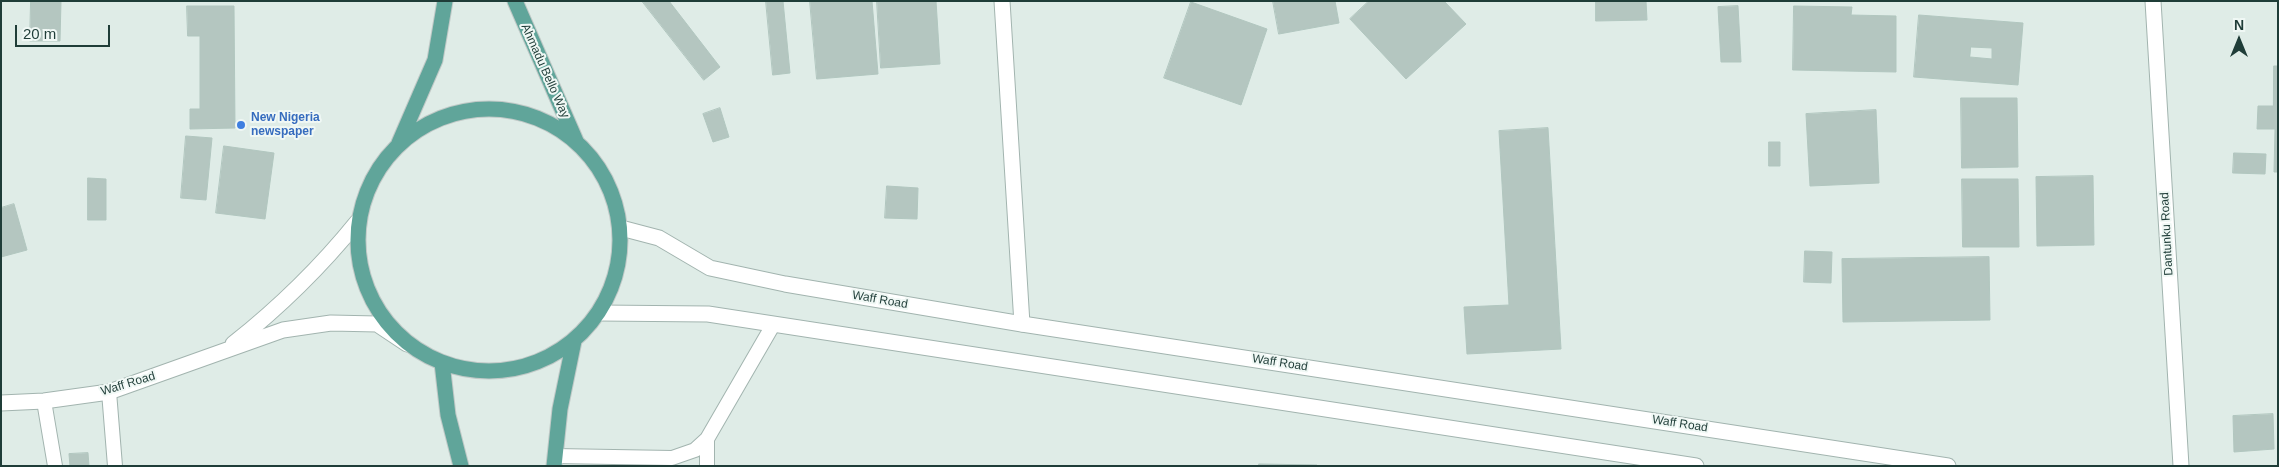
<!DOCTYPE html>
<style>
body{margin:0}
#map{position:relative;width:2279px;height:467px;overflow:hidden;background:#dfece7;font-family:Arial,sans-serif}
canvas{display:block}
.frame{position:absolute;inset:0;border:2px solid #1f3d38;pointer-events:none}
.north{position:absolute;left:2214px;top:15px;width:50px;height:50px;-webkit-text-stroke:4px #f0f8f5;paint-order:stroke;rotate:0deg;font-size:14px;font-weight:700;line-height:20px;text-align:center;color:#1f3d38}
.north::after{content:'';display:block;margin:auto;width:18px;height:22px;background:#1f3d38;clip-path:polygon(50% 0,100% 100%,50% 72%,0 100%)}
.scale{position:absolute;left:15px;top:25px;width:95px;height:22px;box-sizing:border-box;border:2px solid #1f3d38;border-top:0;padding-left:6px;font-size:15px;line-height:18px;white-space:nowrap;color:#1f3d38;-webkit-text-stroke:4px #f0f8f5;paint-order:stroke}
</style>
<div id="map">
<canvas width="2279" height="467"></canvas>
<div class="frame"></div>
<div class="north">N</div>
<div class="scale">20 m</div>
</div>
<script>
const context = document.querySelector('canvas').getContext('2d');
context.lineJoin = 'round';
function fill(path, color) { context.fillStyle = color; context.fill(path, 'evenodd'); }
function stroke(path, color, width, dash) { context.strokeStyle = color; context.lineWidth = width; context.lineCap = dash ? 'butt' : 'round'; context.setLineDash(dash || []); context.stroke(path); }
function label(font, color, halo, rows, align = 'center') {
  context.font = font + ' Arial,sans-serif'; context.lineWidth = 4; context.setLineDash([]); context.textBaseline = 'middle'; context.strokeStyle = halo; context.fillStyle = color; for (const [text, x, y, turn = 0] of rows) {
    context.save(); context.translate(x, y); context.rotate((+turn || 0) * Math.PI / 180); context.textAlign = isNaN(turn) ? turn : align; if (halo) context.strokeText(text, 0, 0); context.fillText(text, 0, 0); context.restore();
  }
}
const building = new Path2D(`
 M 31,1 L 61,1 L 60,41 L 30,41 Z
 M 642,1 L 669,1 L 720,67 L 704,80 Z
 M 766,1 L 783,1 L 790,73 L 773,75 Z
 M 810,1 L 872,1 L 878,74 L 817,79 Z
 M 877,1 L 936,1 L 940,64 L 881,68 Z
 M 1273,1 L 1335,1 L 1339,23 L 1279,34 Z
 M 1369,1 L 1444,1 L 1466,24 L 1406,79 L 1350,19 Z
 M 1596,1 L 1646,1 L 1647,20 L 1596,21 Z
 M 1191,2 L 1267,29 L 1241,105 L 1164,78 Z
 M 187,6 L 234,6 L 235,128 L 190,129 L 190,109 L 200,109 L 200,36 L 188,36 Z
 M 1738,6 L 1741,62 L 1721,62 L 1718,7 Z
 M 1794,6 L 1852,7 L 1851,15 L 1896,16 L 1896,72 L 1793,70 Z
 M 1919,15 L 2023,23 L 2018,85 L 1914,77 ZM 1971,47 L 1992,48 L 1992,59 L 1970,57 Z
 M 2274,66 L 2278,66 L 2278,172 L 2274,172 L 2275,129 L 2257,129 L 2258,106 L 2273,106 Z
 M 1961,98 L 2017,98 L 2018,167 L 1962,168 Z
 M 720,108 L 729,137 L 713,142 L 703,114 Z
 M 1876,110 L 1879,183 L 1810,186 L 1806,114 Z
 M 1548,128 L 1561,349 L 1467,354 L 1464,307 L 1509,305 L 1499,131 Z
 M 186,136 L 212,138 L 206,200 L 181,198 Z
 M 1769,142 L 1780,142 L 1780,166 L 1769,166 Z
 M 224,146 L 274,153 L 265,219 L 216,213 Z
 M 2234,153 L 2266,154 L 2265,174 L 2233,173 Z
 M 2093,176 L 2094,245 L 2037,246 L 2036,177 Z
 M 88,178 L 106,179 L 106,220 L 88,220 Z
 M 1962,179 L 2018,179 L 2019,247 L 1963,247 Z
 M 887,186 L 918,188 L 917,219 L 885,218 Z
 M 14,204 L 27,250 L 1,257 L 1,208 Z
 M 1805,251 L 1832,252 L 1831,283 L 1804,282 Z
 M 1989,257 L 1990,320 L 1843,322 L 1842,259 Z
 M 2273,414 L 2274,449 L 2234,452 L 2233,416 Z
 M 88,453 L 89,466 L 70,466 L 69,454 Z
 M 1259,464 L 1317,465 L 1317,466 L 1259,466 Z`);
fill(building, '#b4c6c0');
stroke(building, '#b1c6bf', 1);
const service = new Path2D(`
 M 109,392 L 115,466
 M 44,401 L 55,466
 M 707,439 L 707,466
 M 555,456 L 672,458 L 695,450 L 707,439 L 773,325`);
const minor = new Path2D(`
 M 1002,1 L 1022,324
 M 2153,1 L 2181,466
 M 233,344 C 281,306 319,269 357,222
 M 1,403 L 44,401 L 109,392 L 283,330 L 331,323 L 377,324 L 407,344`);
const tertiary = new Path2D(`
 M 621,228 L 659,238 L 710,268 L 785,284 L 1022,324 L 1948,466
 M 599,313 L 708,314 L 1696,466`);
const primary = new Path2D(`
 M 515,1 L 576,141
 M358 240a131 131 0 1 1 262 0a131 131 0 1 1-262 0Z
 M 399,143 L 435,60 L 445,1
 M 442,363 L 448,415 L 461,466
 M 554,466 L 560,409 L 574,341`);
stroke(service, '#a2b4af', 16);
stroke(minor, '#a2b4af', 17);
stroke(tertiary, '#a2b4af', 17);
stroke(primary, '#c0c9c7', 17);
stroke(service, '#fff', 14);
stroke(minor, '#fff', 15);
stroke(tertiary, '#fff', 15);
stroke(primary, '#60a59a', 15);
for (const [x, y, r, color] of [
 [241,125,5,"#3f7fe0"]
]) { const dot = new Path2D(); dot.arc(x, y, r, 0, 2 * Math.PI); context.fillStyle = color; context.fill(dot); stroke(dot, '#f0f8f5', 2); }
label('12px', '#1f3d38', '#f0f8f5', [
 ["Ahmadu Bello Way",545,71,66],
 ["Dantunku Road",2167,234,-93],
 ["Waff Road",880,300,10],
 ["Waff Road",1280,363,9],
 ["Waff Road",128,384,-17],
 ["Waff Road",1680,424,9]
]);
label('bold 12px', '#366cbe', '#f0f8f5', [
 ["New Nigeria",251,118],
 ["newspaper",251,132]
], 'left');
</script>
